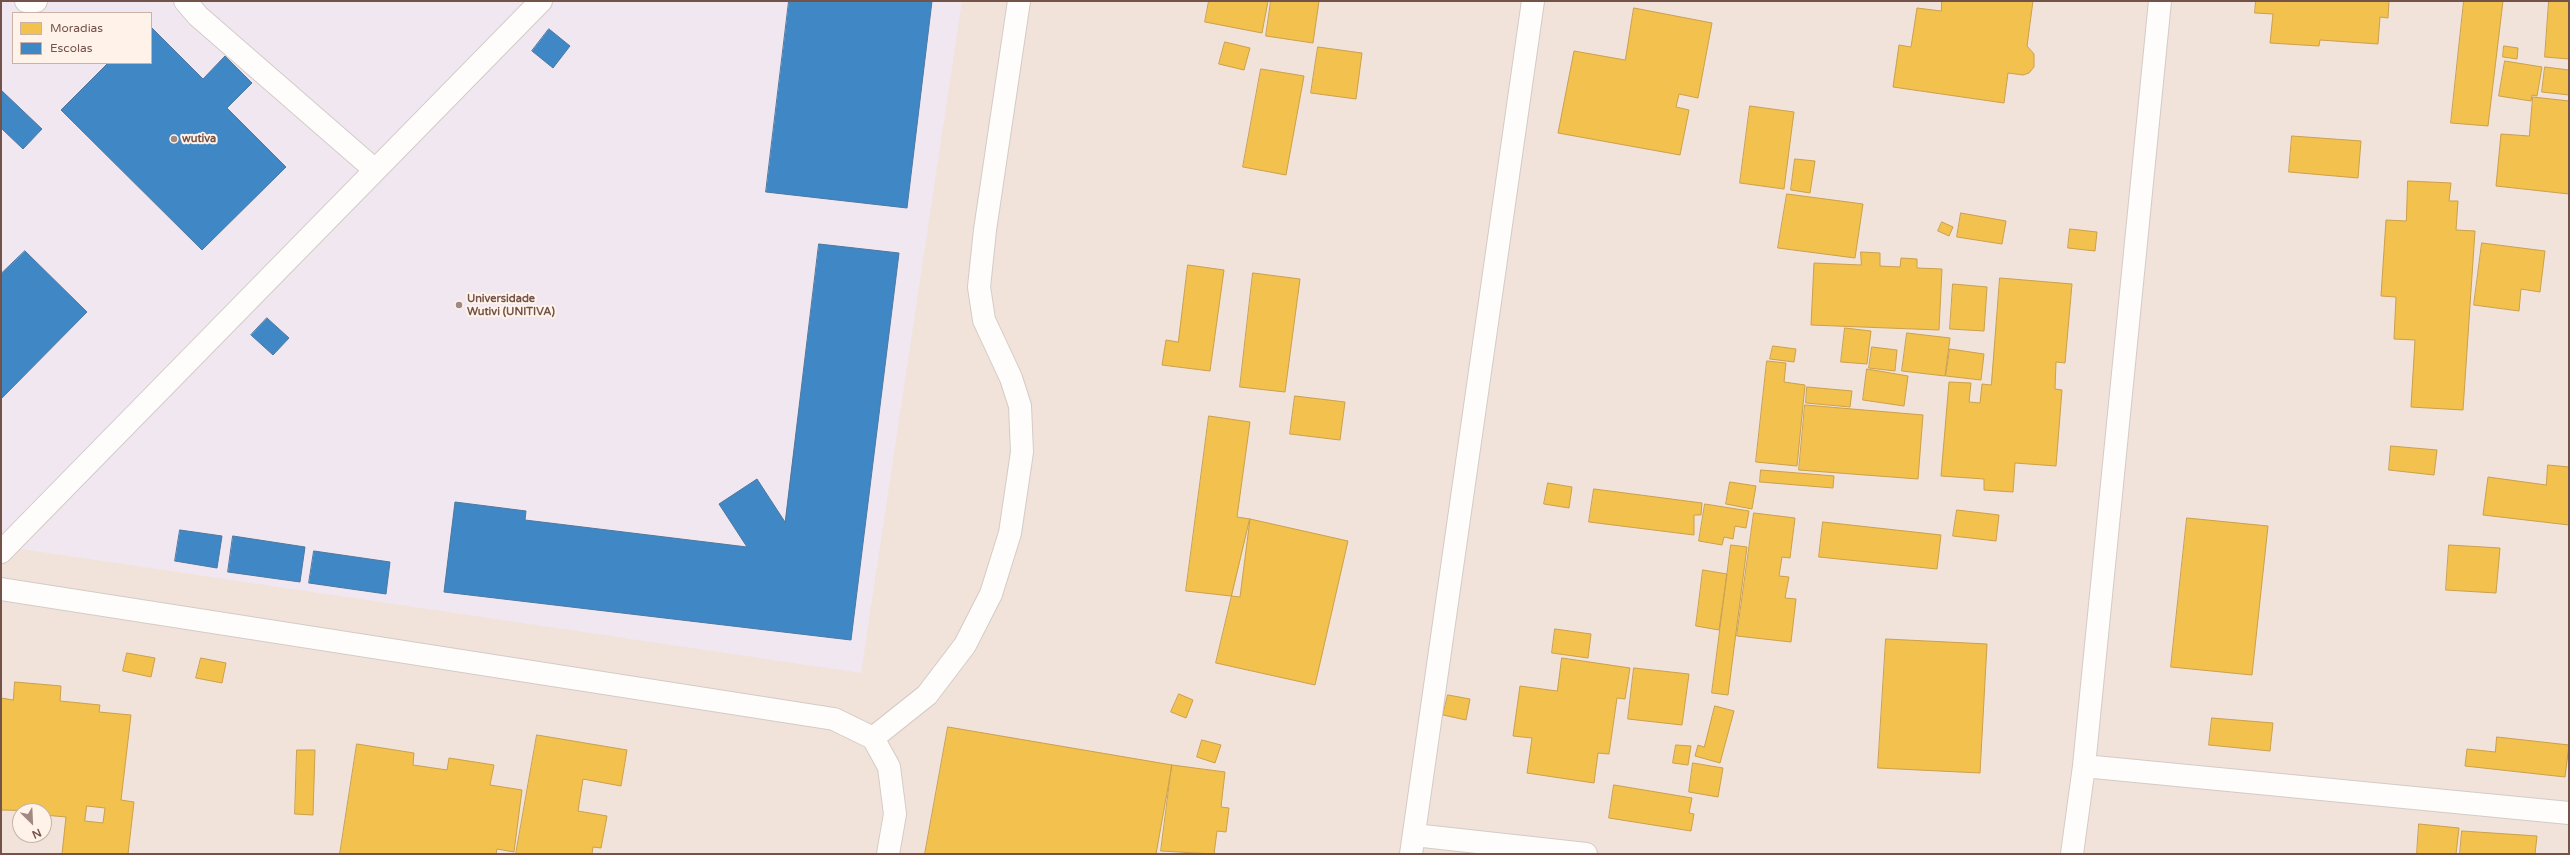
<!DOCTYPE html>
<style>
body{margin:0}
#map{position:relative;width:2570px;height:855px;overflow:hidden;background:#f6efe9;font-family:"Varela Round",sans-serif}
canvas{display:block}
.frame{position:absolute;inset:0;border:2px solid #73524a;pointer-events:none}
.legend{position:absolute;left:12px;top:12px;width:140px;height:52px;box-sizing:border-box;background:#fff3e9;border:1px solid #c7b3a9;margin:0;padding:5px 7px;list-style:none;font-size:12px;color:#73524a}
.legend li{display:flex;align-items:center;gap:8px;height:20px}
.legend b{width:20px;border:1px solid #c7b3a9}
.north{position:absolute;left:12px;top:803px;width:40px;height:40px;box-sizing:border-box;background:#fff3e9;border:1px solid #c7b3a9;border-radius:50%;rotate:156deg;font-size:11px;font-weight:700;line-height:16px;text-align:center;color:#73524a}
.north::after{content:'';display:block;margin:auto;width:14px;height:18px;background:#a18982;clip-path:polygon(50% 0,100% 100%,50% 72%,0 100%)}
</style>
<div id="map">
<canvas width="2570" height="855"></canvas>
<div class="frame"></div>
<ul class="legend">
<li><b style="height:11px;background:#f2c14e"></b>Moradias</li>
<li><b style="height:11px;background:#3f88c5"></b>Escolas</li>
</ul>
<div class="north">N</div>
</div>
<script>
const context = document.querySelector('canvas').getContext('2d');
context.lineJoin = 'round';
function fill(path, color) { context.fillStyle = color; context.fill(path, 'evenodd'); }
function stroke(path, color, width, dash) { context.strokeStyle = color; context.lineWidth = width; context.lineCap = dash ? 'butt' : 'round'; context.setLineDash(dash || []); context.stroke(path); }
function label(font, color, halo, rows, align = 'center') {
  context.font = font + ' "Varela Round",sans-serif'; context.lineWidth = 4; context.setLineDash([]); context.textBaseline = 'middle'; context.strokeStyle = halo; context.fillStyle = color; for (const [text, x, y, turn = 0] of rows) {
    context.save(); context.translate(x, y); context.rotate((+turn || 0) * Math.PI / 180); context.textAlign = isNaN(turn) ? turn : align; if (halo) context.strokeText(text, 0, 0); context.fillText(text, 0, 0); context.restore();
  }
}
fill(new Path2D(`
 M 1,1 L 2569,1 L 2569,854 L 1,854 ZM 13,13 L 151,13 L 151,63 L 13,63 ZM 20,811 L 44,811 L 44,835 L 20,835 Z`), '#f1e3d9');
fill(new Path2D(`
 M 1,1 L 962,1 L 861,673 L 1,546 ZM 13,13 L 151,13 L 151,63 L 13,63 Z`), '#f0e7f1');
const homes = new Path2D(`
 M 1209,1 L 1268,1 L 1262,33 L 1205,22 Z
 M 1271,1 L 1319,1 L 1313,43 L 1266,36 Z
 M 1942,1 L 2033,1 L 2027,46 L 2034,54 L 2034,67 L 2029,73 L 2023,75 L 2008,73 L 2004,103 L 1893,87 L 1899,45 L 1911,47 L 1917,8 L 1941,11 Z
 M 2256,1 L 2389,1 L 2388,18 L 2380,17 L 2378,44 L 2320,40 L 2319,46 L 2270,43 L 2273,14 L 2255,13 Z
 M 2464,1 L 2503,1 L 2488,126 L 2451,123 Z
 M 2549,1 L 2569,1 L 2569,59 L 2545,57 Z
 M 1634,8 L 1712,23 L 1698,98 L 1679,94 L 1676,107 L 1689,110 L 1680,155 L 1558,133 L 1574,51 L 1625,60 Z
 M 1225,42 L 1250,48 L 1244,70 L 1219,64 Z
 M 2504,46 L 2518,48 L 2517,59 L 2503,57 Z
 M 1318,47 L 1362,53 L 1356,99 L 1311,93 Z
 M 2505,61 L 2542,67 L 2537,96 L 2532,95 L 2531,101 L 2499,96 Z
 M 2545,67 L 2569,70 L 2569,95 L 2542,92 Z
 M 1261,69 L 1304,76 L 1286,175 L 1243,167 Z
 M 2533,97 L 2569,101 L 2569,194 L 2496,186 L 2501,134 L 2529,136 Z
 M 1750,106 L 1794,112 L 1784,189 L 1740,183 Z
 M 2292,136 L 2361,141 L 2358,178 L 2289,172 Z
 M 1795,159 L 1815,161 L 1810,193 L 1791,190 Z
 M 2408,181 L 2451,183 L 2449,201 L 2458,201 L 2456,230 L 2475,231 L 2463,410 L 2411,407 L 2415,340 L 2394,339 L 2396,297 L 2381,296 L 2386,220 L 2406,221 Z
 M 1787,194 L 1863,204 L 1855,258 L 1778,248 Z
 M 1961,213 L 2006,221 L 2002,244 L 1957,237 Z
 M 1942,222 L 1953,227 L 1949,236 L 1938,231 Z
 M 2070,229 L 2097,232 L 2095,251 L 2068,248 Z
 M 2482,243 L 2545,251 L 2540,292 L 2521,289 L 2519,311 L 2474,305 Z
 M 1861,252 L 1880,253 L 1880,266 L 1900,267 L 1901,258 L 1917,259 L 1917,268 L 1942,269 L 1939,330 L 1811,325 L 1814,263 L 1861,265 Z
 M 1188,265 L 1224,270 L 1210,371 L 1162,365 L 1166,340 L 1178,342 Z
 M 1253,273 L 1300,279 L 1285,392 L 1240,387 Z
 M 2000,278 L 2072,284 L 2065,363 L 2056,362 L 2055,389 L 2062,390 L 2056,466 L 2015,463 L 2013,492 L 1984,490 L 1984,479 L 1941,476 L 1949,382 L 1971,383 L 1969,402 L 1980,403 L 1982,384 L 1991,385 Z
 M 1953,284 L 1987,287 L 1984,331 L 1950,329 Z
 M 1845,328 L 1871,331 L 1867,364 L 1841,362 Z
 M 1907,333 L 1950,338 L 1945,376 L 1902,371 Z
 M 1773,346 L 1796,349 L 1794,362 L 1770,359 Z
 M 1872,347 L 1897,350 L 1895,371 L 1869,368 Z
 M 1950,349 L 1984,354 L 1981,380 L 1946,376 Z
 M 1767,361 L 1786,363 L 1784,382 L 1805,385 L 1797,466 L 1756,462 Z
 M 1867,369 L 1908,376 L 1904,406 L 1863,400 Z
 M 1807,387 L 1852,391 L 1850,407 L 1806,403 Z
 M 1295,396 L 1345,402 L 1340,440 L 1290,434 Z
 M 1805,405 L 1923,415 L 1918,479 L 1799,470 Z
 M 1209,416 L 1250,422 L 1237,517 L 1250,519 L 1240,597 L 1186,591 Z
 M 2391,446 L 2437,450 L 2434,475 L 2389,470 Z
 M 2548,465 L 2569,467 L 2569,525 L 2483,515 L 2488,477 L 2546,485 Z
 M 1761,470 L 1834,476 L 1833,488 L 1760,482 Z
 M 1730,482 L 1756,486 L 1752,509 L 1726,504 Z
 M 1548,483 L 1572,487 L 1569,508 L 1544,504 Z
 M 1594,489 L 1702,503 L 1701,515 L 1694,515 L 1694,535 L 1589,522 Z
 M 1705,504 L 1749,511 L 1746,528 L 1735,526 L 1733,539 L 1724,537 L 1722,545 L 1699,541 Z
 M 1957,510 L 1999,515 L 1996,541 L 1953,536 Z
 M 1754,513 L 1795,518 L 1790,558 L 1782,557 L 1779,576 L 1789,577 L 1785,598 L 1796,599 L 1791,642 L 1737,636 Z
 M 2187,518 L 2268,526 L 2252,675 L 2171,667 Z
 M 1250,519 L 1348,541 L 1315,685 L 1216,663 Z
 M 1823,522 L 1941,535 L 1937,569 L 1819,557 Z
 M 1731,545 L 1747,547 L 1728,695 L 1712,693 Z
 M 2449,545 L 2500,548 L 2496,593 L 2446,590 Z
 M 1703,570 L 1727,574 L 1719,630 L 1696,626 Z
 M 1555,629 L 1591,634 L 1588,658 L 1552,653 Z
 M 1886,639 L 1987,644 L 1980,773 L 1878,768 Z
 M 127,653 L 155,658 L 151,677 L 123,671 Z
 M 201,658 L 226,663 L 222,683 L 196,678 Z
 M 1562,658 L 1630,668 L 1625,699 L 1617,698 L 1609,754 L 1598,753 L 1594,783 L 1527,773 L 1532,738 L 1513,736 L 1520,686 L 1557,691 Z
 M 1634,668 L 1689,674 L 1682,725 L 1628,719 Z
 M 15,682 L 61,686 L 60,701 L 100,705 L 99,712 L 131,715 L 121,800 L 134,802 L 128,854 L 62,854 L 66,817 L 44,815 L 44,811 L 1,810 L 1,698 L 13,700 ZM 87,806 L 105,808 L 103,823 L 85,821 Z
 M 1179,694 L 1193,700 L 1186,718 L 1171,712 Z
 M 1448,695 L 1470,699 L 1466,720 L 1443,715 Z
 M 1715,706 L 1734,711 L 1720,763 L 1695,756 L 1698,745 L 1704,747 Z
 M 2212,718 L 2273,723 L 2270,751 L 2209,745 Z
 M 948,727 L 1172,765 L 1156,854 L 925,854 Z
 M 537,735 L 627,750 L 621,786 L 583,779 L 578,811 L 607,816 L 601,848 L 593,847 L 592,854 L 516,854 Z
 M 2497,737 L 2569,745 L 2565,777 L 2465,766 L 2467,749 L 2495,752 Z
 M 1202,740 L 1221,745 L 1215,763 L 1197,757 Z
 M 357,744 L 414,753 L 413,765 L 447,770 L 449,758 L 494,765 L 490,785 L 522,790 L 514,852 L 497,849 L 496,854 L 340,854 Z
 M 1676,745 L 1691,746 L 1688,765 L 1673,763 Z
 M 297,750 L 315,750 L 313,815 L 295,814 Z
 M 1693,763 L 1723,768 L 1718,797 L 1689,792 Z
 M 1172,765 L 1225,772 L 1221,807 L 1229,808 L 1226,832 L 1217,831 L 1214,854 L 1161,851 Z
 M 1614,785 L 1692,798 L 1689,813 L 1694,814 L 1691,831 L 1609,818 Z
 M 2419,824 L 2459,828 L 2456,854 L 2417,854 Z
 M 2462,831 L 2537,836 L 2535,854 L 2460,854 Z`);
fill(homes, '#f2c14e');
stroke(homes, '#cca04d', 1);
const schools = new Path2D(`
 M 789,1 L 932,1 L 907,208 L 766,192 Z
 M 151,27 L 203,79 L 225,56 L 252,83 L 227,108 L 286,167 L 202,250 L 61,110 L 108,63 L 151,63 Z
 M 549,29 L 570,46 L 553,68 L 532,51 Z
 M 1,90 L 42,129 L 23,149 L 1,128 Z
 M 819,244 L 899,253 L 851,640 L 444,592 L 455,502 L 526,511 L 525,520 L 747,547 L 719,504 L 757,479 L 785,522 Z
 M 25,251 L 87,312 L 1,399 L 1,274 Z
 M 267,318 L 289,338 L 273,355 L 251,335 Z
 M 180,530 L 222,536 L 217,568 L 175,561 Z
 M 233,536 L 305,547 L 300,582 L 228,572 Z
 M 314,551 L 390,562 L 386,594 L 309,583 Z`);
fill(schools, '#3f88c5');
stroke(schools, '#4f78a0', 1);
const street = new Path2D(`
 M 26,1 L 36,1
 M 185,1 L 198,16 L 375,170
 M 1,552 L 541,1
 M 1,589 L 834,719 L 873,738 L 889,767 L 895,814 L 888,854
 M 873,738 L 927,695 L 965,645 L 991,594 L 1010,533 L 1022,452 L 1020,406 L 1011,378 L 984,320 L 979,287 L 985,230 L 1019,1
 M 2084,766 L 2160,1
 M 1414,835 L 1586,854
 M 1411,854 L 1533,1
 M 2072,854 L 2084,766 L 2569,813`);
stroke(street, '#d4cbc6', 24);
stroke(street, '#fefdfc', 22);
for (const [x, y, r, color] of [
 [174,139,4,"#a18982"],
 [459,305,4,"#a18982"]
]) { const dot = new Path2D(); dot.arc(x, y, r, 0, 2 * Math.PI); context.fillStyle = color; context.fill(dot); stroke(dot, '#fff3e9', 1.5); }
label('bold 11px', '#73524a', '#fff3e9', [
 ["wutiva",182,139],
 ["Universidade",467,299],
 ["Wutivi (UNITIVA)",467,312]
], 'left');
</script>
